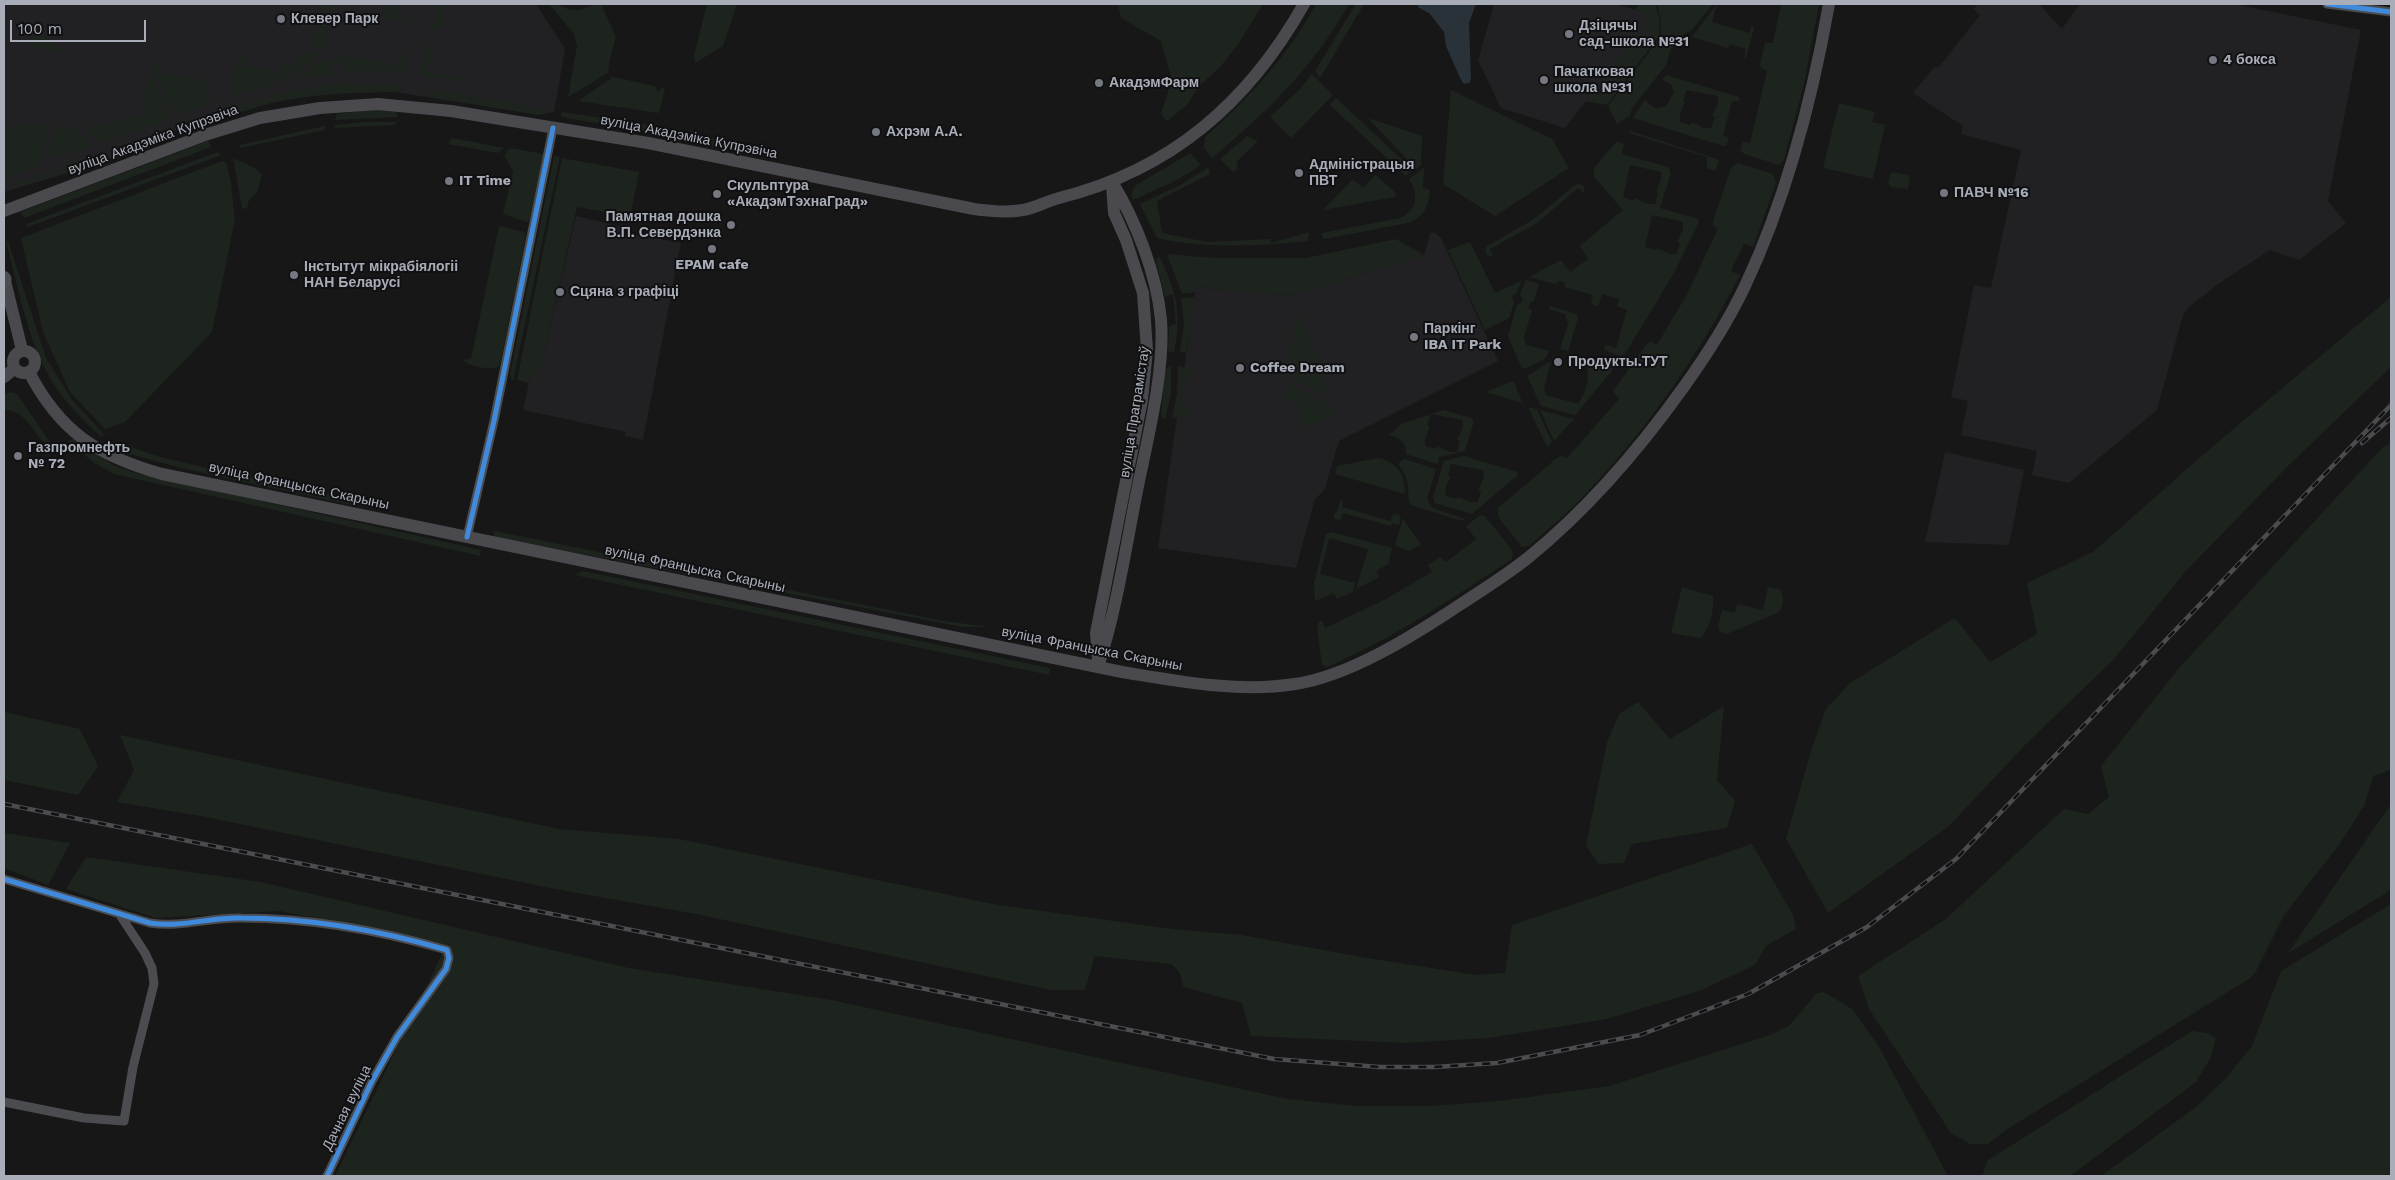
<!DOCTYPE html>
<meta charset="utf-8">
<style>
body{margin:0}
#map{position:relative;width:2395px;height:1180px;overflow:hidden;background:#171717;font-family:"Work Sans",sans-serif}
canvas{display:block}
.frame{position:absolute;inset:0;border:5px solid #a8adb8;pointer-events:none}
.scale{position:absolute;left:10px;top:20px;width:136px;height:22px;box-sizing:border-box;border:2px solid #a8adb8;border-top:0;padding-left:6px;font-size:15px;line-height:18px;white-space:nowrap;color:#a8adb8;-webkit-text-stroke:4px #111113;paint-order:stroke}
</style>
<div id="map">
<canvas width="2395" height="1180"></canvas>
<div class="frame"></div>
<div class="scale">100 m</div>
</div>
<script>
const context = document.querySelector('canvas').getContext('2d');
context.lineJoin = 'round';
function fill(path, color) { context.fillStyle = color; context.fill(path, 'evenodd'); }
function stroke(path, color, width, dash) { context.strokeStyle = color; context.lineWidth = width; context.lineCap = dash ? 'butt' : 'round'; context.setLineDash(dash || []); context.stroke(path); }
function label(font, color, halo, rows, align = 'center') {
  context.font = font + ' "Work Sans",sans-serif'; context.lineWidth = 4; context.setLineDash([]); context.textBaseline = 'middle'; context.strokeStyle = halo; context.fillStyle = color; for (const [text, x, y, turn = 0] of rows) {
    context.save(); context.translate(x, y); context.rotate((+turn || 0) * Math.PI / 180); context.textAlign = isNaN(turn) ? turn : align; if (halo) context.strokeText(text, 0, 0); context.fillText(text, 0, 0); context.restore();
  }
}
fill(new Path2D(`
 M 4,4 L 536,4 L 565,49 L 554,112 L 539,115 L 395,92 L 342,93 L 312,96 L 275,102 L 197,123 L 147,141 L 130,154 L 121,157 L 4,192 Z
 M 1494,4 L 1614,4 L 1644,12 L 1647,23 L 1565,128 L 1501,108 L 1478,60 Z
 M 1978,4 L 2039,4 L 2062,29 L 2080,4 L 2234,4 L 2361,30 L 2328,201 L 2346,223 L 2299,260 L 2270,250 L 2221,282 L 2191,305 L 2183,315 L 2157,410 L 2069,483 L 2032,475 L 2037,451 L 1961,435 L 1968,401 L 1951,397 L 1974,285 L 1991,288 L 2021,150 L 1961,134 L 1963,126 L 1913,93 L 1934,67 L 1938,68 L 1980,15 L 1973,9 Z
 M 576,216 L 619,226 L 634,234 L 681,243 L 643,440 L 625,436 L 626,432 L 523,410 L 531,373 L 539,374 Z
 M 1434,232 L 1441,238 L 1498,361 L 1339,441 L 1324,491 L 1315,499 L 1296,568 L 1158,548 L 1196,287 L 1290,296 L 1424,255 L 1430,234 Z
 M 1945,452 L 2024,470 L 2009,545 L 1925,542 Z`), '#212123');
fill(new Path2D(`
 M 322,4 L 333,6 L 323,49 L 313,47 Z
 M 386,4 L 393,4 L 400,12 L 400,21 L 407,22 L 408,16 L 413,15 L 413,25 L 386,20 Z
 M 438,4 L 447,4 L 441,30 L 429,28 L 430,24 L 434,21 Z
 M 549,4 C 562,4 566,11 577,10 C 585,9 593,4 601,4 L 616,37 L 610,58 L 608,73 L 568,97 L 577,46 L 574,34 Z
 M 707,4 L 737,4 L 723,46 L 695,63 L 694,56 Z
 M 1118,4 L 1263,4 L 1239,43 L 1220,67 L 1198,87 L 1188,104 L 1167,121 L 1161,114 L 1172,80 L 1161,41 L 1121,18 Z
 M 1316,4 L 1349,4 C 1313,68 1268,111 1212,158 L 1204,148 L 1205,137 C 1249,98 1288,56 1316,4 Z
 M 1356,4 L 1364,4 L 1320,78 L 1315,71 Z
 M 1639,4 L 1655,4 L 1660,20 L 1659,36 L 1607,105 L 1585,101 L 1646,23 L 1644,12 L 1635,10 Z
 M 1657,4 L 1713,4 L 1691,31 C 1679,34 1667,52 1667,64 L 1632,108 L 1630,116 L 1617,124 L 1608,106 L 1661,36 L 1661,20 Z
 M 1717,4 L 1712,22 L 1749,33 L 1752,26 L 1754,28 L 1746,58 L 1744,58 L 1746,49 L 1730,44 L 1728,48 L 1692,37 Z
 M 1781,4 L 1819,4 L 1804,84 L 1784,160 L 1779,165 L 1744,154 L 1740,150 L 1743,142 L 1750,143 L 1767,71 L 1761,68 L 1760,65 L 1765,43 L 1773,43 Z
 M 31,33 L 51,39 L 55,46 L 65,49 L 64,52 L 60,54 L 33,46 L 30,41 Z
 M 426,41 L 432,48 L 427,71 L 484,83 L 420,76 Z
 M 405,51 L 407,53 L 403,73 L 345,71 L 332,53 L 398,66 L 401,53 Z
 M 302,52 L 321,55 C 293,72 264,96 231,92 L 239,56 L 246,60 L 245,66 L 281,73 L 283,64 L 292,66 L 293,62 L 298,64 Z
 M 326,58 L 336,74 L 289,80 Z
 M 158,64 L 160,66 L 160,73 L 201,80 L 202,73 L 211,102 L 176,116 L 152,68 Z
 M 152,73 L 171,119 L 101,143 L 83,128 L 143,116 L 148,75 Z
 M 1312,74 L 1333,95 L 1291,138 L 1270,117 L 1300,89 Z
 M 1666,75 L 1739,97 L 1739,101 L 1732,101 L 1723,135 L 1729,138 L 1727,145 L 1723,146 L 1633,118 L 1645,99 C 1652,108 1655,110 1666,106 L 1674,92 L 1671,84 L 1662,80 ZM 1686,90 L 1718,96 L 1718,104 L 1712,116 L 1715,117 L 1711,128 L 1704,128 L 1692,122 L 1690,125 L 1680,122 L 1680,114 L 1685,102 L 1683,101 Z
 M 613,77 L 655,86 L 658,92 L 661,88 L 665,89 L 659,113 L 578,101 Z
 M 342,83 L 401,85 L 395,92 C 355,93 315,93 275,102 C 264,104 232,118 224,111 C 263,98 300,87 342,83 Z
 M 429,89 L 443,92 L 545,109 L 539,115 L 428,96 Z
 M 1451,90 L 1552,139 L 1569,168 L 1495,216 L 1443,184 Z
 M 1336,98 L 1412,169 L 1406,176 L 1330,105 Z
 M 1839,103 L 1875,112 L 1872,122 L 1885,125 L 1873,179 L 1823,168 Z
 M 376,109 L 396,111 L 398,117 L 335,120 L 337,114 Z
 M 561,112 L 569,113 L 654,126 L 650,132 L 566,118 L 561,116 Z
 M 1368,118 L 1422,136 L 1421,165 L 1416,169 Z
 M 364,122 L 396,122 L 395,125 L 335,128 L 335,125 Z
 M 4,123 L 13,127 L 51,124 L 40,165 L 5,179 Z
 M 325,126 L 325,130 L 240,148 L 239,145 Z
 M 56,127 L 72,127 L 90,141 L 90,147 L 64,156 L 61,152 L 46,157 Z
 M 665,128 L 739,145 L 743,147 L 708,147 L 666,137 Z
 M 1630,131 L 1717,159 L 1719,162 L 1715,171 L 1707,168 L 1707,157 L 1629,133 Z
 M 1247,136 L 1258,141 L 1236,162 L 1238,168 L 1233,172 L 1220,159 Z
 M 452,138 L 504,148 L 498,153 L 448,144 Z
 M 208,141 L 211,147 L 24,218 L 20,212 Z
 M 1617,141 L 1624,144 L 1622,154 L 1668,167 L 1671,173 L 1660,208 L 1698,219 L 1699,222 L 1674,273 L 1625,354 L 1620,356 L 1604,350 L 1605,345 L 1616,348 L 1627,310 L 1617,306 L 1619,299 L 1602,294 L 1598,306 L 1593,305 L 1591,301 L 1593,295 L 1565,287 L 1564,282 L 1559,281 L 1555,284 L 1529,277 L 1561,260 L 1570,272 L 1588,259 L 1580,246 L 1623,210 L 1594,177 L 1594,168 ZM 1630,165 L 1661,172 L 1661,179 L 1656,192 L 1658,193 L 1655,204 L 1648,204 L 1635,198 L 1634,201 L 1623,197 ZM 1652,215 L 1683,222 L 1683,229 L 1677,242 L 1680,243 L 1677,254 L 1669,254 L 1657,248 L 1656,250 L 1645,247 Z
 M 510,148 L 544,154 L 529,221 L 526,222 L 503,214 L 513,171 L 504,155 Z
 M 218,152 L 221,155 L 28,227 L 26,224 Z
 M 1190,153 L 1201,165 L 1177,180 L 1133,200 L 1131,195 L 1135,186 Z
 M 554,156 L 560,157 L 513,381 L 511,379 L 510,374 Z
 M 233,158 L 255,168 L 262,175 L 257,193 L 249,200 L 247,209 L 242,208 Z
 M 562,158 L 639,172 L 631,213 L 623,215 L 577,207 L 539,375 L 531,373 L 529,383 L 517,380 Z
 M 77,160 L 79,164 L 15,188 L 12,185 Z
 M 222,161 L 226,162 L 231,182 L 235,220 L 212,332 L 125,422 L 105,429 L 70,392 L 43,332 L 21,238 Z
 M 1738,163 L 1773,174 L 1776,183 L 1753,247 L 1744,243 L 1731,271 L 1740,275 C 1700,353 1650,425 1590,489 C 1572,510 1549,528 1529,546 L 1522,547 L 1498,517 L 1498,508 L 1558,457 L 1563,456 L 1567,458 L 1619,399 L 1613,391 L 1647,344 L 1651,342 L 1657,345 L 1686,296 L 1718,229 L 1713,225 L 1713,221 L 1731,168 Z
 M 1209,167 L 1210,174 L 1157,201 L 1162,233 L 1207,242 L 1270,239 L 1271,243 L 1309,232 L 1308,241 C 1258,246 1206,249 1157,238 L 1140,204 L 1180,185 Z
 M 1424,168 L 1423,188 L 1430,190 C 1428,207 1425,216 1408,223 L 1325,239 L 1322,237 L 1322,233 L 1400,218 C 1418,209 1419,195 1409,179 Z
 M 1893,172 L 1908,175 L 1910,178 L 1908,189 L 1891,187 L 1888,183 L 1890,174 Z
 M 1375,175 L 1396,193 L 1395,197 L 1323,210 L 1353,179 L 1363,188 Z
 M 1579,184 L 1584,186 L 1584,193 L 1578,188 L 1537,223 L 1490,249 L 1493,257 L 1487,255 L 1485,250 L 1487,246 L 1534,219 L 1575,185 Z
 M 499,226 L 524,232 L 526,235 L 501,361 L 498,367 C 487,370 471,367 462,360 L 471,359 Z
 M 1396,239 L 1424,255 L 1290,296 L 1196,287 L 1196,292 L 1182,294 L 1167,254 L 1214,258 L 1306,258 Z
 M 6,241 L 8,241 L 46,358 L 73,401 L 104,434 L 101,437 C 86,422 69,407 57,389 C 28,347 19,290 6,241 Z
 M 1470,242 L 1495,293 L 1521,281 L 1517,293 L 1512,296 L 1514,303 L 1509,318 L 1485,330 L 1448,250 Z
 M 1159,256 C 1177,292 1182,313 1174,353 L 1168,351 L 1169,326 L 1176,324 L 1173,294 L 1165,297 L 1156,261 Z
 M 1526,280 L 1539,284 L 1534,300 L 1530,303 L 1528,307 L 1532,311 L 1524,337 L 1526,345 L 1549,351 L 1546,358 L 1525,369 L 1521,367 L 1508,336 L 1517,305 L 1523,301 L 1520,294 Z
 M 1195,297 L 1186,353 L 1180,352 L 1184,325 L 1181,298 Z
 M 2391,297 L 2391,367 L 2285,469 L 2185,572 L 2114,659 L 2025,745 L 1949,826 L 1828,913 L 1786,839 L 1812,747 L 1826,709 L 1850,683 L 1955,618 L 1990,662 L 2037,634 L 2027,583 L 2093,552 L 2212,447 Z
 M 1550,306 L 1576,314 L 1578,318 L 1568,351 L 1560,349 L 1568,324 L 1565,314 L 1549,309 Z
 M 1301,315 L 1330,396 L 1288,376 L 1296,318 Z
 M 1570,355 L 1612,367 L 1612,371 L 1575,415 L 1541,406 L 1527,376 L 1551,361 L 1544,389 L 1546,395 L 1578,404 C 1585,394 1590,379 1587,367 L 1568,362 Z
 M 1171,365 L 1171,394 L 1165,420 L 1161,416 L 1165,369 Z
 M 1178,366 L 1196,370 L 1194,376 L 1187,376 L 1182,407 L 1190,408 L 1189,416 L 1185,419 L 1180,417 L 1172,418 L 1177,394 Z
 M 1512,381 L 1514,382 L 1534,431 L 1522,403 L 1486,392 Z
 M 1286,383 L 1331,406 L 1334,413 L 1320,422 L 1300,427 L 1300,407 L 1294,401 L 1283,400 Z
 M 11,392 L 17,394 L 52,445 C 36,446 30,408 4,410 L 4,394 Z
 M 1528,407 L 1537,409 L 1552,442 L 1547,447 Z
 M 1444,410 L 1471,418 L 1474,421 L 1465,451 L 1439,457 L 1437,464 L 1406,454 C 1406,442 1400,438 1389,435 L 1401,424 ZM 1431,414 L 1463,420 L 1463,427 L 1457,440 L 1460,441 L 1457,452 L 1450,452 L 1437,446 L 1436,449 L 1425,446 L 1425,439 L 1430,426 L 1427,425 Z
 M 1540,410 L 1574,419 L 1554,441 Z
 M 72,439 L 77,439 L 113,465 L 136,473 L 481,550 L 480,556 L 114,474 L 93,462 L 68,441 Z
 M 120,443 L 157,456 L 207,468 L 373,503 L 352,505 L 181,468 L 126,453 L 122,449 Z
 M 2391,443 L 2391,770 L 2373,776 L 2365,804 L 2339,845 L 2284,915 L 2255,973 L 2250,978 L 2003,1132 L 1988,1144 L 1970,1144 L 1951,1133 L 1869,1009 L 1858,976 L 1946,919 L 2064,809 L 2088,814 L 2109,797 L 2101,766 L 2180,667 L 2383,447 Z
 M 1464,456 L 1517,472 L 1518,475 L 1472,514 L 1435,503 L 1433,497 L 1444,461 ZM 1451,464 L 1483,470 L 1484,477 L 1478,490 L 1481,491 L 1478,502 L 1470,502 L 1458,497 L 1457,499 L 1446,496 L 1445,489 L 1451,476 L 1448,475 Z
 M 1379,458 C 1398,464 1405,473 1405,494 L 1335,474 L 1337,466 Z
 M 1404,459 L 1436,469 L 1427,499 L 1432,508 L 1465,519 L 1462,521 L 1411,505 C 1407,499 1409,493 1408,486 C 1407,477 1403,471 1398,464 Z
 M 1341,500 L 1343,501 L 1342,507 L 1390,521 L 1393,514 L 1399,515 L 1401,518 L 1399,525 L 1392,523 L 1391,526 L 1343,513 L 1341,520 L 1334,519 L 1334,513 L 1336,513 Z
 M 1480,515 L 1485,516 L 1512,550 L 1513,555 L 1511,560 C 1449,600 1394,638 1327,667 L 1322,665 L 1317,627 L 1319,621 L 1322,621 L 1325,628 L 1384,600 L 1432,572 L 1428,565 L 1440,557 L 1446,562 L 1476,539 L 1466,526 Z
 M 1403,519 L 1421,544 L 1409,551 L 1395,545 Z
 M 494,531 L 944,621 L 990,627 L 963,627 L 494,537 Z
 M 1331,532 L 1392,548 L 1388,564 L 1376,571 L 1379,577 L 1356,589 L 1368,549 L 1329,538 L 1320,574 L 1355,583 L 1353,592 L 1337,599 L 1334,593 L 1315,601 L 1314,584 L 1326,534 Z
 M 583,571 L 1050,668 L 1049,675 L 574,575 Z
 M 1682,587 L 1713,596 C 1715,607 1709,632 1700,638 L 1671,633 Z
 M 1768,587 L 1780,589 C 1784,597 1784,604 1779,612 L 1732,632 L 1726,634 L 1720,632 L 1718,627 L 1722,610 L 1735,613 L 1737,604 L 1763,610 Z
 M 1638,702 L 1670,739 L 1724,706 L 1717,780 L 1735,801 L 1727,828 L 1632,844 L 1624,863 L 1598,864 L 1586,845 L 1607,742 L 1619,714 Z
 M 4,712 L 80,729 L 98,766 L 78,795 L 4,780 Z
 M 120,735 L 559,829 L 679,839 L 998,905 L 1172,929 L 1242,935 L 1361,957 L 1476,975 L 1505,973 L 1512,925 L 1752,844 L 1793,915 L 1796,929 L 1766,946 L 1755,965 L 1699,991 L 1607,1019 L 1488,1038 L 1405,1043 L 1251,1036 L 1242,1003 L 1183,987 L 1180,973 L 1171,964 L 1095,956 L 1085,990 L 1051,990 L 696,914 L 555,889 L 206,817 L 117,802 L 134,770 Z
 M 2391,804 L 2391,890 L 2288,953 Z
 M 4,833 L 70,843 L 48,885 L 4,868 Z
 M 86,857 L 261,882 L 629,968 L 831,1000 L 1288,1099 L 1356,1106 L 1430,1106 L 1499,1101 L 1609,1086 L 1770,1035 L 1789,1026 L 1817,993 L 1824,992 L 1852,1009 L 1857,1016 L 1879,1047 L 1948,1176 L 335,1176 L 446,946 L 280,911 L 156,918 L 66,889 Z
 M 2391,904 L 2391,1176 L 2101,1176 L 2196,1107 L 2226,1078 L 2252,1046 L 2281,971 Z
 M 2192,1031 L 2208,1033 L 2216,1038 L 2211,1057 L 2196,1082 L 2070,1176 L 1982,1176 L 1987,1161 Z`), '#1d241e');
fill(new Path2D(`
 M 1418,4 L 1476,4 L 1469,23 L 1471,80 L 1469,83 L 1464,84 L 1461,80 L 1446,46 L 1444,32 L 1430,14 L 1418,7 Z`), '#2a3239');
stroke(new Path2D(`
 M 2327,4 L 2391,12
 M 467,537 L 494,421 L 553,128
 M 4,879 L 150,923 C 181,928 210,917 241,918 C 309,918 382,931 447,950 L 449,958 L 446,969 L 397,1037 L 372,1081 L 327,1176
 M 4,1102 L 84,1118 L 124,1121 L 133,1067 L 154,984 L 152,968 L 145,953 L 120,915`), '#4b4c50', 9);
stroke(new Path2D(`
 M 4,211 L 208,134 L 260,118 L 320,108 L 378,104 L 451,111 L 648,143 L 974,209 C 990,211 1006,213 1023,210 C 1035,208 1047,201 1059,198 C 1171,170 1248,103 1304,4
 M 4,277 L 22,350
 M13 362a11 11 0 1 1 22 0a11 11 0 1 1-22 0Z
 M 29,372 C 60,432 98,456 162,474 L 1122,672 C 1178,681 1238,693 1295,684 C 1350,676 1416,634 1461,604 C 1484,589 1508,574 1529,557 C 1589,508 1638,451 1683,388 C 1706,356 1728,322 1745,286 C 1787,197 1812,100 1829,4
 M 4,377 L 15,368
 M 1098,659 L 1096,633 L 1142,400 L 1147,350 L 1143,293 L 1126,240 L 1114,213 L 1112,185
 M 1098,667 C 1117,608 1126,546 1138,486 C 1148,437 1165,370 1161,320 C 1157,275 1136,221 1112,182`), '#4a4a4e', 12);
stroke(new Path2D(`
 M 4,279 L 4,280`), '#4e4e52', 15);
const rail = new Path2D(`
 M 2362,443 L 2391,418
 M 4,804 L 1274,1059 L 1380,1067 L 1435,1067 L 1497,1063 L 1640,1035 L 1748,994 L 1867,927 L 1956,859 L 2391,405`);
stroke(rail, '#4b4c4f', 4.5);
stroke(rail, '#111113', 2.5, [8]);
stroke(new Path2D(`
 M 2327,4 L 2391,12
 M 467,537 L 494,421 L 553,128
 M 4,879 L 150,923 C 181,928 210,917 241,918 C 309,918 382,931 447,950 L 449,958 L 446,969 L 397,1037 L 372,1081 L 327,1176`), '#408adc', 5);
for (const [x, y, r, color] of [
 [281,19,5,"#757880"],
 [1569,34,5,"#757880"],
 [2213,60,5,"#757880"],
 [1544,80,5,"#757880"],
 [1099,83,5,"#757880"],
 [876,132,5,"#757880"],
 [1299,173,5,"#757880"],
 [449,181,5,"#757880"],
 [1944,193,5,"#757880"],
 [717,194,5,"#757880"],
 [731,225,5,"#757880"],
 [712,249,5,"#757880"],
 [294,275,5,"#757880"],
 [560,292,5,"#757880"],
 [1414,337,5,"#757880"],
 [1558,362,5,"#757880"],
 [1240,368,5,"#757880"],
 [18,456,5,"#757880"]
]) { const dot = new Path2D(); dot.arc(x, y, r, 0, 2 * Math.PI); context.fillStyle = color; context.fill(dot); stroke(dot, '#111113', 2); }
label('bold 14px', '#a8adb8', '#111113', [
 ["Клевер Парк",291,19],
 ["Дзіцячы",1579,26],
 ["сад-школа №31",1579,42],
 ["4 бокса",2223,60],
 ["Пачатковая",1554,72],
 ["школа №31",1554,88],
 ["АкадэмФарм",1109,83],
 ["Ахрэм А.А.",886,132],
 ["Адміністрацыя",1309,165],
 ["ПВТ",1309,181],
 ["IT Time",459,181],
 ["Скульптура",727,186],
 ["«АкадэмТэхнаГрад»",727,202],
 ["ПАВЧ №16",1954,193],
 ["Памятная дошка",721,217,"right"],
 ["В.П. Севердэнка",721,233,"right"],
 ["EPAM cafe",712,265,"center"],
 ["Інстытут мікрабіялогіі",304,267],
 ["НАН Беларусі",304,283],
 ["Сцяна з графіці",570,292],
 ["Паркінг",1424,329],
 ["IBA IT Park",1424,345],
 ["Продукты.ТУТ",1568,362],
 ["Coffee Dream",1250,368],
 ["Газпромнефть",28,448],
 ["№ 72",28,464]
], 'left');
label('14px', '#a8adb8', '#111113', [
 ["вуліца Акадэміка Купрэвіча",689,137,11],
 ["вуліца Акадэміка Купрэвіча",153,140,-20],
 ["вуліца Праграмістаў",1135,412,-81],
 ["вуліца Францыска Скарыны",299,486,12],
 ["вуліца Францыска Скарыны",695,569,12],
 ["вуліца Францыска Скарыны",1092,649,11],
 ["Дачная вуліца",347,1108,-64]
]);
</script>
